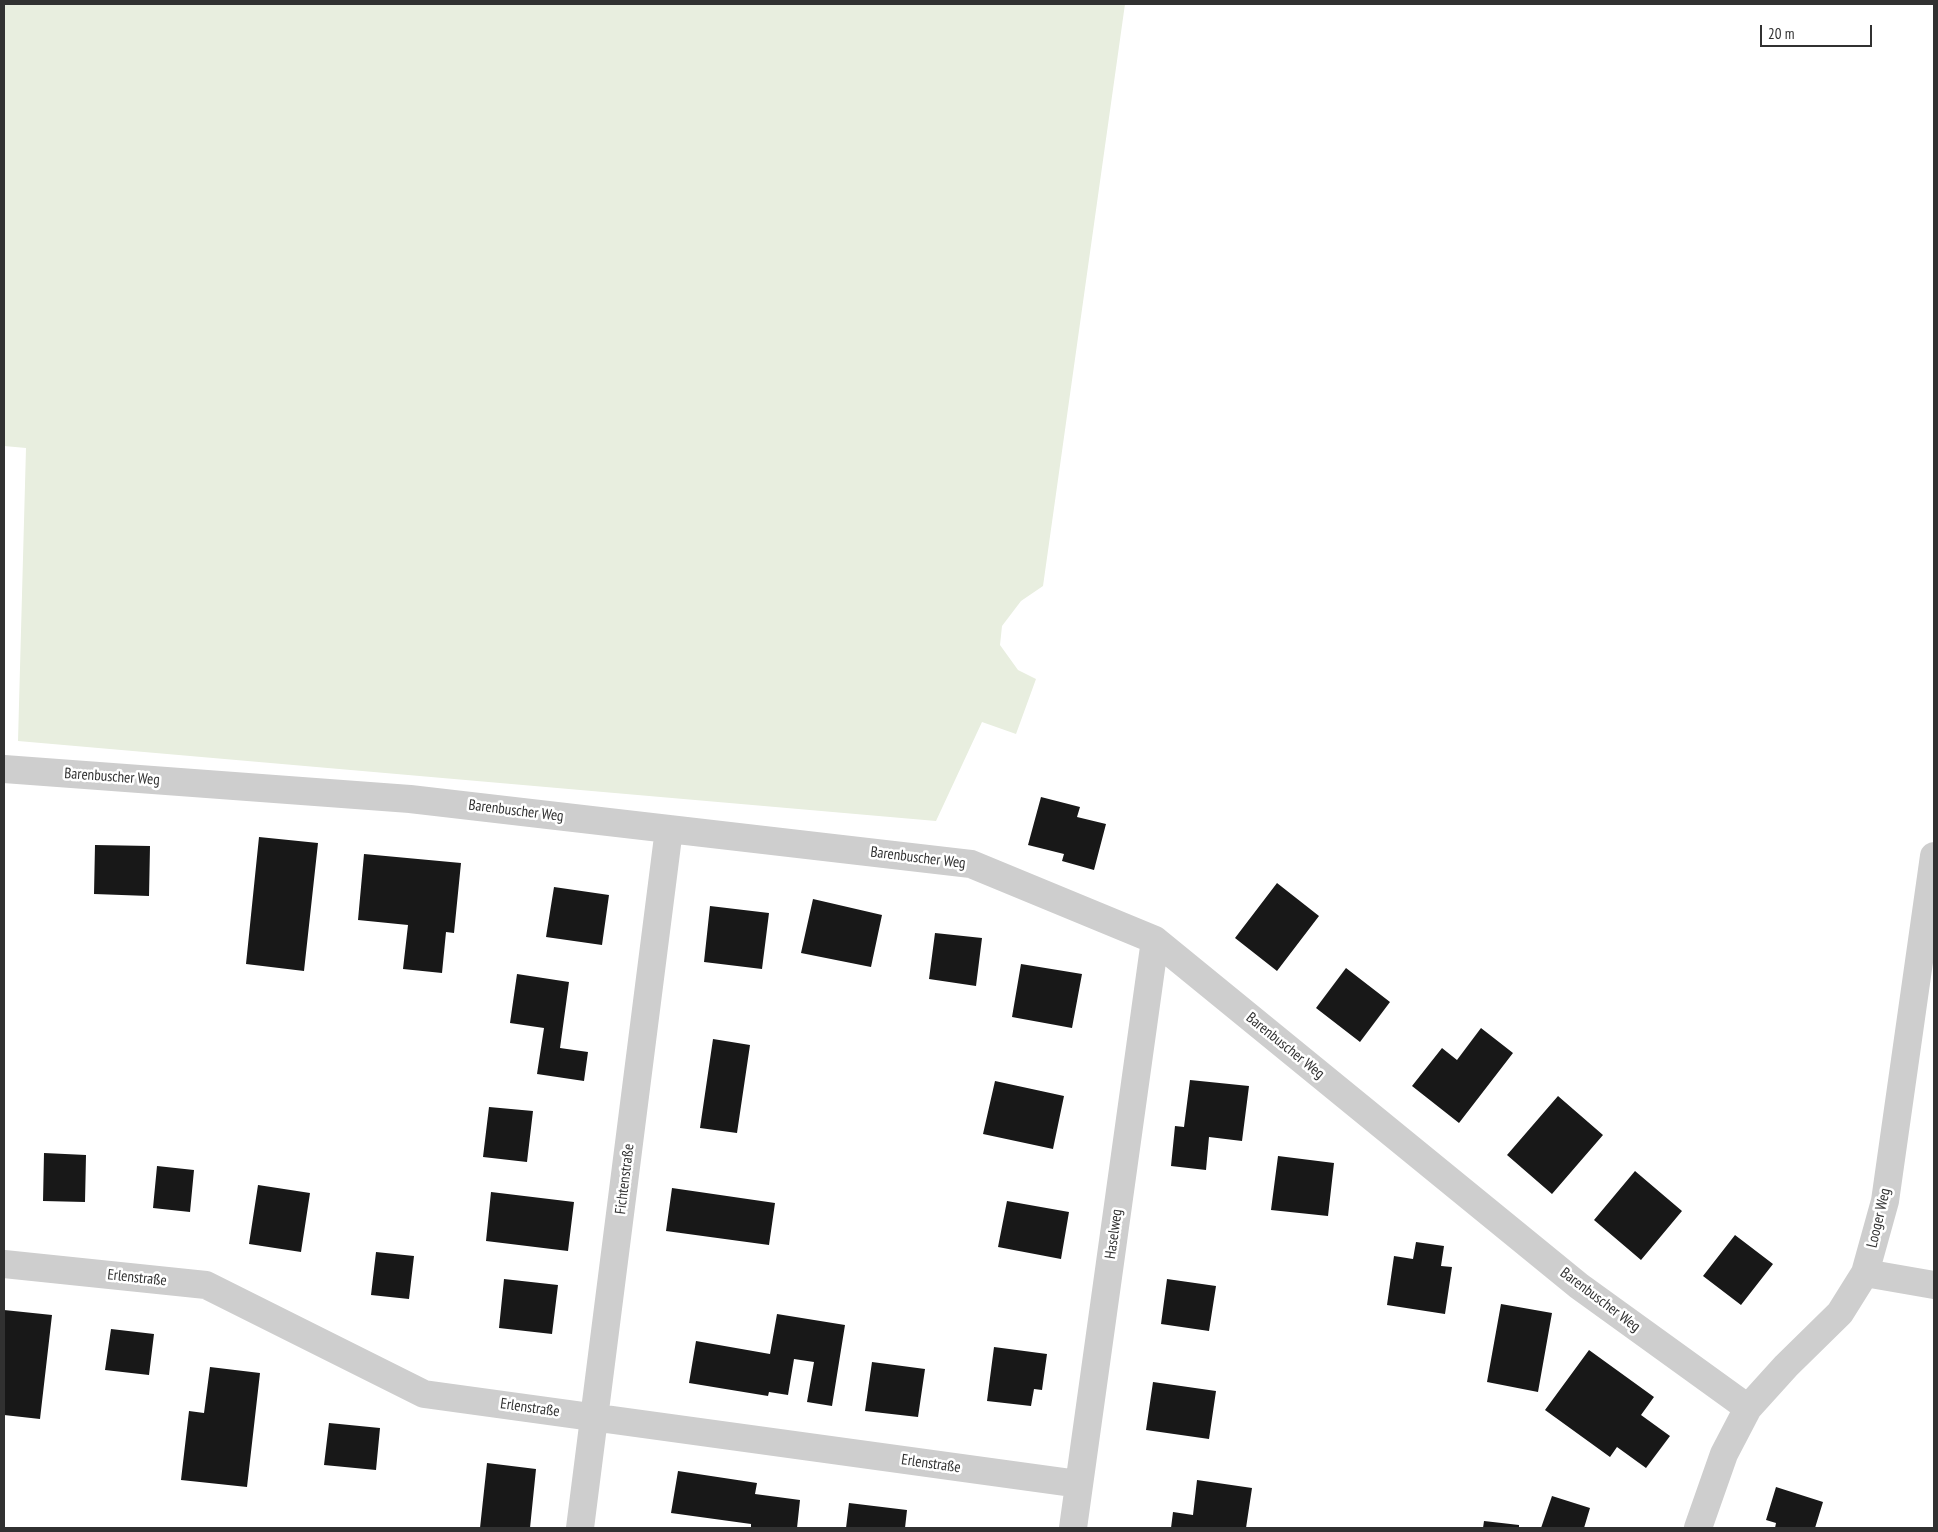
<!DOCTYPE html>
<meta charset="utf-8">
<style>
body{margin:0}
#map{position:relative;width:1938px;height:1532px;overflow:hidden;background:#fff;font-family:"PT Sans Narrow",sans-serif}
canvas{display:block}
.frame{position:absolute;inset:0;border:5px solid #313131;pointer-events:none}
.scale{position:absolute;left:1760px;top:25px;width:112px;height:22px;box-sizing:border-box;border:2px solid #313131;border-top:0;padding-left:6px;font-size:15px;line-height:18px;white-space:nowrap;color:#313131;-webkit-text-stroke:4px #fff;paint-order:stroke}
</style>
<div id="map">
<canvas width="1938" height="1532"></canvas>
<div class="frame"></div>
<div class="scale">20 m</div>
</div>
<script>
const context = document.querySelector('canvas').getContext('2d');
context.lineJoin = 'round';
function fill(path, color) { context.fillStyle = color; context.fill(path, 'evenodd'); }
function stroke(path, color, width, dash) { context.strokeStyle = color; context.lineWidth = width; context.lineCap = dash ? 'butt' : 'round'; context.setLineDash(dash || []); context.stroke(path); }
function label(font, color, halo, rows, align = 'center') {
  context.font = font + ' "PT Sans Narrow",sans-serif'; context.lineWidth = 5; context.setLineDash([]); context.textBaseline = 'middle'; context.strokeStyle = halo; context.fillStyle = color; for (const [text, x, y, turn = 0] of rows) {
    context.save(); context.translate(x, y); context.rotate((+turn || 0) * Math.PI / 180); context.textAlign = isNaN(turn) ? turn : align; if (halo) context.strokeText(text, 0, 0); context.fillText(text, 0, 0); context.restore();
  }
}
fill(new Path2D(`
 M 4,4 L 1125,4 L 1043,586 L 1021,601 L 1002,626 L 1000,645 L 1018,670 L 1036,679 L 1016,734 L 982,722 L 936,821 L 18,741 L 26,448 L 4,446 Z`), '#e8eedf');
fill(new Path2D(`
 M 1041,797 L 1080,807 L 1077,817 L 1106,824 L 1094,870 L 1062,861 L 1064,854 L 1028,845 Z
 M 259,837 L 318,843 L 304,971 L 246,964 Z
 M 95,845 L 150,846 L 149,896 L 94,894 Z
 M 364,854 L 461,863 L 454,933 L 446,932 L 442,973 L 403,969 L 408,925 L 358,920 Z
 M 1277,883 L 1319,916 L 1277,971 L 1235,938 Z
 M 554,887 L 609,895 L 602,945 L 546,937 Z
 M 813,899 L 882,915 L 871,967 L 801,953 Z
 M 710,906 L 769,913 L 762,969 L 704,962 Z
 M 935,933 L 982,938 L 976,986 L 929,979 Z
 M 1021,964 L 1082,974 L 1072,1028 L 1012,1017 Z
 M 1346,968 L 1390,1002 L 1360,1042 L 1316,1008 Z
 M 517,974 L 569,982 L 560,1048 L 588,1052 L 584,1081 L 537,1074 L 544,1028 L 510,1023 Z
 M 1481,1028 L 1513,1053 L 1459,1123 L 1412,1086 L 1442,1048 L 1457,1060 Z
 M 713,1039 L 750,1045 L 737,1133 L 700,1128 Z
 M 1190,1080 L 1249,1086 L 1242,1141 L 1209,1137 L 1206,1170 L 1171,1166 L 1175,1126 L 1184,1127 Z
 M 995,1081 L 1064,1096 L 1053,1149 L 983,1134 Z
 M 1558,1096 L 1603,1135 L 1552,1194 L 1507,1155 Z
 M 489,1107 L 533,1111 L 527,1162 L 483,1157 Z
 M 44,1153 L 86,1155 L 85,1202 L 43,1201 Z
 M 1278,1156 L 1334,1163 L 1328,1216 L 1271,1210 Z
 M 157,1166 L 194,1170 L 190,1212 L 153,1208 Z
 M 1635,1171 L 1682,1211 L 1641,1260 L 1594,1220 Z
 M 258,1185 L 310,1193 L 301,1252 L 249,1244 Z
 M 672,1188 L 775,1203 L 769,1245 L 666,1231 Z
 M 491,1192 L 574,1202 L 568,1251 L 486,1241 Z
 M 1007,1201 L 1069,1212 L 1061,1259 L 998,1247 Z
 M 1735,1235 L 1773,1264 L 1741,1305 L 1703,1276 Z
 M 1416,1242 L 1444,1246 L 1441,1266 L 1452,1267 L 1445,1314 L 1387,1305 L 1394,1256 L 1413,1259 Z
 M 376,1252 L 414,1256 L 409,1299 L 371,1295 Z
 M 504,1279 L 558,1285 L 552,1334 L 499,1328 Z
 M 1167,1279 L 1216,1286 L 1209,1331 L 1161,1324 Z
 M 1501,1304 L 1552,1313 L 1538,1392 L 1487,1382 Z
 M 4,1310 L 52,1315 L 40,1419 L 4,1415 Z
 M 777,1314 L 845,1325 L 832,1406 L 807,1402 L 814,1362 L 794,1359 L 788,1395 L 769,1392 L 768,1396 L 689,1383 L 696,1341 L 770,1354 Z
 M 111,1329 L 154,1334 L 149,1375 L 105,1370 Z
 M 994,1347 L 1047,1354 L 1042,1390 L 1034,1389 L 1031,1406 L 987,1401 Z
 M 1589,1350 L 1654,1397 L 1641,1415 L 1670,1436 L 1646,1468 L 1617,1447 L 1610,1457 L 1545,1410 Z
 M 872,1362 L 925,1369 L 918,1417 L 865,1411 Z
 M 210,1367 L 260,1373 L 247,1487 L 181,1480 L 189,1411 L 204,1413 Z
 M 1153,1382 L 1216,1391 L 1209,1439 L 1146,1430 Z
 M 329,1423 L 380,1428 L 376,1470 L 324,1465 Z
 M 487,1463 L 536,1469 L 530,1528 L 480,1528 Z
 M 678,1471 L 757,1483 L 755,1494 L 800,1500 L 797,1528 L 751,1528 L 751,1524 L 671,1513 Z
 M 1197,1480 L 1252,1488 L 1246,1528 L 1171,1528 L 1173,1512 L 1193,1515 Z
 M 1776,1487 L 1823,1502 L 1815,1528 L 1775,1528 L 1776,1523 L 1766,1520 Z
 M 1552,1496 L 1590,1508 L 1584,1528 L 1541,1528 Z
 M 849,1503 L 907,1510 L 905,1528 L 846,1528 Z
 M 1484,1521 L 1519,1525 L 1519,1528 L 1483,1528 Z`), '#181818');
stroke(new Path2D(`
 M 4,769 L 410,799 L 971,864 L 1155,940 L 1579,1286 L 1748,1408
 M 4,1264 L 206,1285 L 424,1394 L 1079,1484
 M 1865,1273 L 1934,1285
 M 580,1528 L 669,829
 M 1073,1528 L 1155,940
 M 1698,1528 L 1724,1454 L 1748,1408 L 1786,1366 L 1840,1313 L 1865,1273 L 1885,1201 L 1934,856`), '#cecece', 28);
label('15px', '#313131', '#fff', [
 ["Barenbuscher Weg",112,777,4],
 ["Barenbuscher Weg",516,811,7],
 ["Barenbuscher Weg",918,858,7],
 ["Barenbuscher Weg",1285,1046,39],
 ["Fichtenstraße",625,1179,-83],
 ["Looger Weg",1879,1218,-77],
 ["Haselweg",1114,1234,-82],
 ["Erlenstraße",137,1278,6],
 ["Barenbuscher Weg",1600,1300,37],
 ["Erlenstraße",530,1408,8],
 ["Erlenstraße",931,1464,8]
]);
</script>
